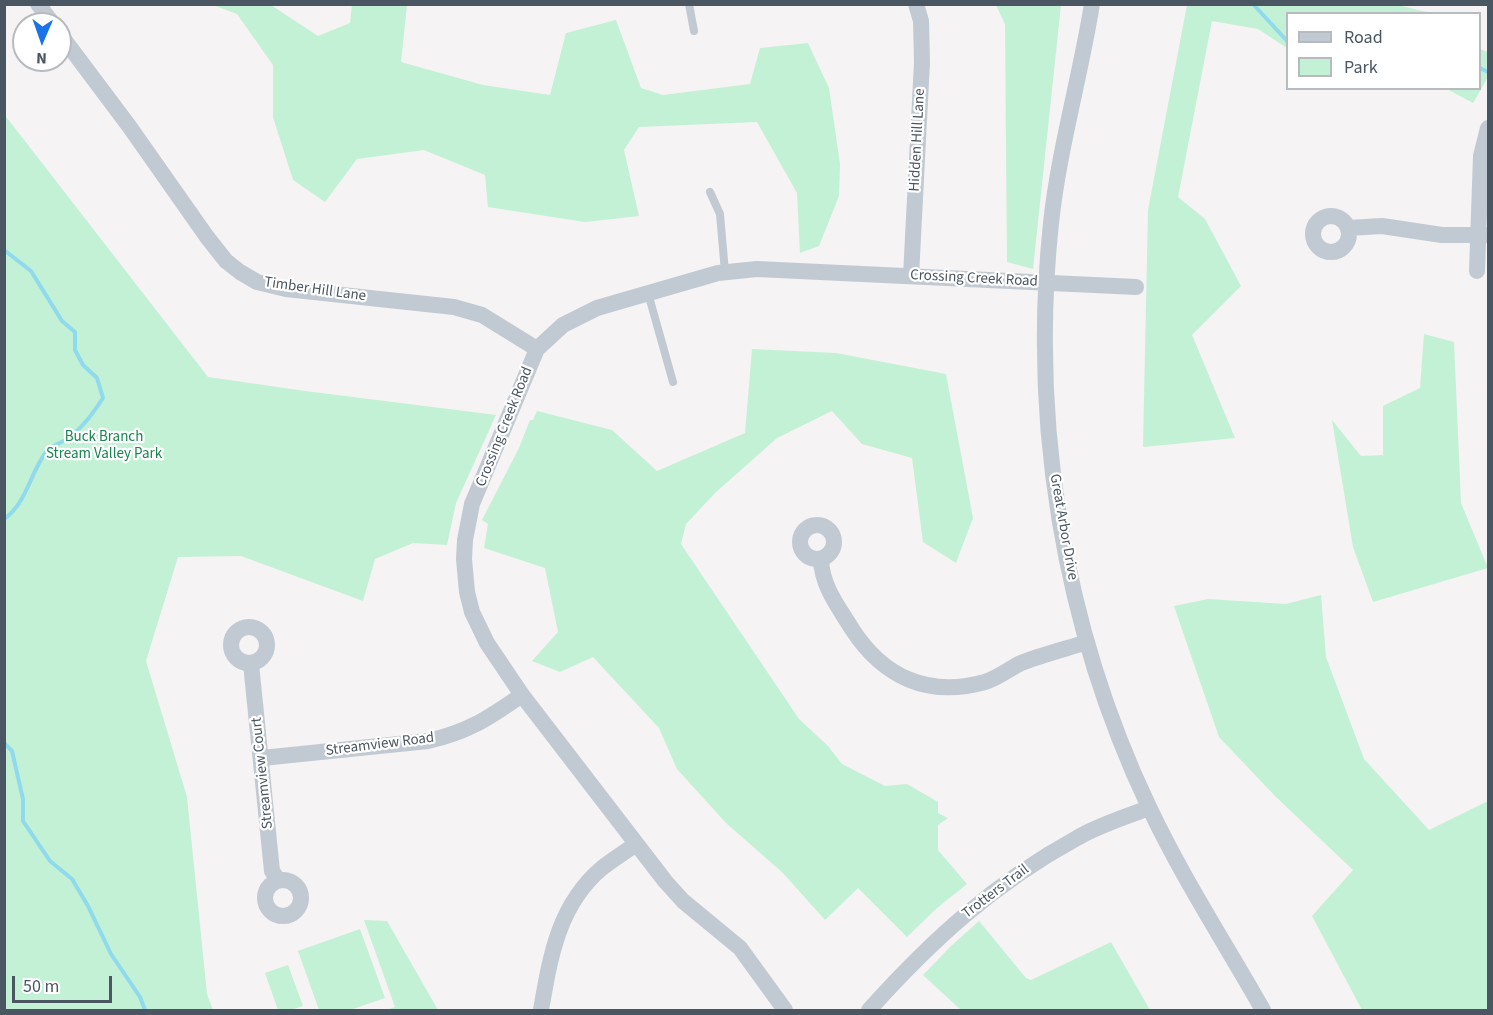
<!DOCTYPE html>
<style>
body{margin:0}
#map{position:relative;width:1493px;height:1015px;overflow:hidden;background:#f5f3f3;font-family:"Source Sans 3",sans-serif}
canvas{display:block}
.frame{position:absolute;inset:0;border:6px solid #4a5661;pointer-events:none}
.legend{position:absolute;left:1286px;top:12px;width:195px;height:78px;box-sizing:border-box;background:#fff;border:2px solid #b7bbc0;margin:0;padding:8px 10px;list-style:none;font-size:18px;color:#4a5661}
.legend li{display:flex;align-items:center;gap:12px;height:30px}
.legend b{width:30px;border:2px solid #b7bbc0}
.north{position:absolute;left:12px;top:12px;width:60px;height:60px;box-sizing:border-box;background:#fff;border:2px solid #b7bbc0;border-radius:50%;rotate:182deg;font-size:16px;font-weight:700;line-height:24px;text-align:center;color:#4a5661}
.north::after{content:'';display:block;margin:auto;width:21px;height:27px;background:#1a73e8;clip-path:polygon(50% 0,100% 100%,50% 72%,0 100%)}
.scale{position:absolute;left:12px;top:976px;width:100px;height:27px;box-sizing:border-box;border:3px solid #4a5661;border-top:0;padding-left:8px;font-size:18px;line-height:21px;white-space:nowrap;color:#4a5661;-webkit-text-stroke:4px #fff;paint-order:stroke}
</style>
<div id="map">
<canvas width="1493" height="1015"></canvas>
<div class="frame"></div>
<ul class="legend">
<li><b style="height:8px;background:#c1cad2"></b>Road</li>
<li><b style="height:16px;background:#c3f1d5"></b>Park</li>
</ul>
<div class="north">N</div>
<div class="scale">50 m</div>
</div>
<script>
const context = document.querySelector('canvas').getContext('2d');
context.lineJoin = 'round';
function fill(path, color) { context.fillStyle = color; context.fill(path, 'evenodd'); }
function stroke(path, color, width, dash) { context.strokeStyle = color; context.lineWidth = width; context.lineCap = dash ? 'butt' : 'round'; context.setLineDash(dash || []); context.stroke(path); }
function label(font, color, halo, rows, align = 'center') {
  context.font = font + ' "Source Sans 3",sans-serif'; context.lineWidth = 4.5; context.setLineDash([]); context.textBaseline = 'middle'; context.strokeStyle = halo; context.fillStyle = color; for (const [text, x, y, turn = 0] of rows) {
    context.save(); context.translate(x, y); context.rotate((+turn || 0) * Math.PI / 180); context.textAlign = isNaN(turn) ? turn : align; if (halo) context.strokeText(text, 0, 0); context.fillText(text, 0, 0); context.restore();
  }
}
fill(new Path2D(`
 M 213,5 L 271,5 L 318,36 L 350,23 L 352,5 L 407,5 L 401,62 L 483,85 L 550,95 L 566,33 L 616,20 L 641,88 L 663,95 L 750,84 L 760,48 L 808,43 L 829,88 L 840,164 L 839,196 L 819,246 L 800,253 L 797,193 L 757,122 L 639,127 L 624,150 L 639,216 L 585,222 L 488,207 L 485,175 L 424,150 L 357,159 L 325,202 L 293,180 L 273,117 L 273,65 L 237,14 Z
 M 996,5 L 1061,5 L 1033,269 L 1007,262 L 1005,24 Z
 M 1397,5 L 1431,13 L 1288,14 L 1287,48 L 1258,29 L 1212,21 L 1178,197 L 1205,219 L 1241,286 L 1192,335 L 1235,438 L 1143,447 L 1148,210 L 1187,5 Z
 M 1480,49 L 1488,52 L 1488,77 L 1473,103 L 1447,89 L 1480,88 Z
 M 4,114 L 208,377 L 305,391 L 496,415 L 456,503 L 447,545 L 413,543 L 375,559 L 363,601 L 241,556 L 178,557 L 146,661 L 187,797 L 207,994 L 213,1010 L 5,1010 Z
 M 1424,334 L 1454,342 L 1461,503 L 1488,568 L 1373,602 L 1353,547 L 1332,420 L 1361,456 L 1383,455 L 1383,406 L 1420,388 Z
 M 752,349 L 836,353 L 946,374 L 973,518 L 956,563 L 923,542 L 912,458 L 862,444 L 832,411 L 777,438 L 715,493 L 686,524 L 681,544 L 799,719 L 828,746 L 842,764 L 885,786 L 907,784 L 938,802 L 938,813 L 948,818 L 938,825 L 938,850 L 967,884 L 937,908 L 907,937 L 858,888 L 825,920 L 783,873 L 726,823 L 677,769 L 659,728 L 593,657 L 560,672 L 532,661 L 558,632 L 545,568 L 484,548 L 488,524 L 482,520 L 519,448 L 530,420 L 533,420 L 537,411 L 612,430 L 657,471 L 745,433 Z
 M 1321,595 L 1326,657 L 1364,759 L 1429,830 L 1488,801 L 1488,1010 L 1362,1010 L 1312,916 L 1353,870 L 1275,796 L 1219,737 L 1174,606 L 1208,599 L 1286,604 Z
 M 364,920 L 387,921 L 438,1010 L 386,1010 L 395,1007 Z
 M 979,921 L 1026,978 L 1031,980 L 1111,942 L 1150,1010 L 961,1010 L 923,975 L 950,947 Z
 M 360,929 L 385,998 L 350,1010 L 319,1010 L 298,951 Z
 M 288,965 L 303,1006 L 291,1010 L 278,1010 L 265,973 Z`), '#c3f1d5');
stroke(new Path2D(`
 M 1253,4 L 1288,42
 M 1480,68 L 1488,72
 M 4,250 L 31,271 L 62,321 L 75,332 L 75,350 L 83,365 L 97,378 L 103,398 C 93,413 84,426 70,437 C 62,443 52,445 46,452 C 30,473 27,503 4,519
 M 4,743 L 12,751 L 17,773 L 23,799 L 23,821 L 50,861 L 72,879 L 88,906 L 111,954 L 140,997 L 145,1010`), '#90daee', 4);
stroke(new Path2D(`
 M 689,4 L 694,31
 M 710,192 L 720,214 L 725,272
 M 648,293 L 673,382`), '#c1cad2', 8);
stroke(new Path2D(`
 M 38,4 L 53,24
 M 1092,4 C 1080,78 1059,149 1051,223 C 1030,422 1063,626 1149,807 C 1182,877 1225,943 1263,1010
 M 60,34 L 129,126 L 207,237 L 226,261 L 240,272 L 257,282 L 286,289 L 454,307 L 482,315 L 537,349
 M1313 234a18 18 0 1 1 36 0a18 18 0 1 1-36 0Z
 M 1348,228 L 1382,226 L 1442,235 L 1488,235
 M 1477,271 L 1481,156 L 1488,128
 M 911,276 L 922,62 L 921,21 L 916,4
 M800 542a17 17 0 1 1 34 0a17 17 0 1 1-34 0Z
 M 821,559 C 822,587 838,606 852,629 C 883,677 928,698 985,682 C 998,678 1009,669 1021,663 C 1042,655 1065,649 1087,642
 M231 645a18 18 0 1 1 36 0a18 18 0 1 1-36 0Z
 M 251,664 L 272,871 L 278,880
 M 262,758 L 428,741 C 469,732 488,718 522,695
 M265 898a18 18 0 1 1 36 0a18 18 0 1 1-36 0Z
 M 541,1010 C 550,958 558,905 602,868 C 612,860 625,852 636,844
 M 785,1010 L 740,948 L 683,901 L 665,881 L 522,695 L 487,643 L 472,612 L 467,592 L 464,559 L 465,540 L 472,504 L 537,349 L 563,325 L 597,308 L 718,273 L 757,269 L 1136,287
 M 869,1010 C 932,940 993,884 1077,838 C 1099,825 1125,817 1149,808`), '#c1cad2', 16);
label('15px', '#4a5661', '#fff', [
 ["Hidden Hill Lane",918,140,-87],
 ["Crossing Creek Road",974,279,3],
 ["Timber Hill Lane",315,290,8],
 ["Crossing Creek Road",505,427,-68],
 ["Great Arbor Drive",1063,527,80],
 ["Streamview Road",380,745,-7],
 ["Streamview Court",263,773,-96],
 ["Trotters Trail",996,892,-37]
]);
label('15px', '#17864f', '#fff', [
 ["Buck Branch",104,438],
 ["Stream Valley Park",104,455]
]);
</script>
